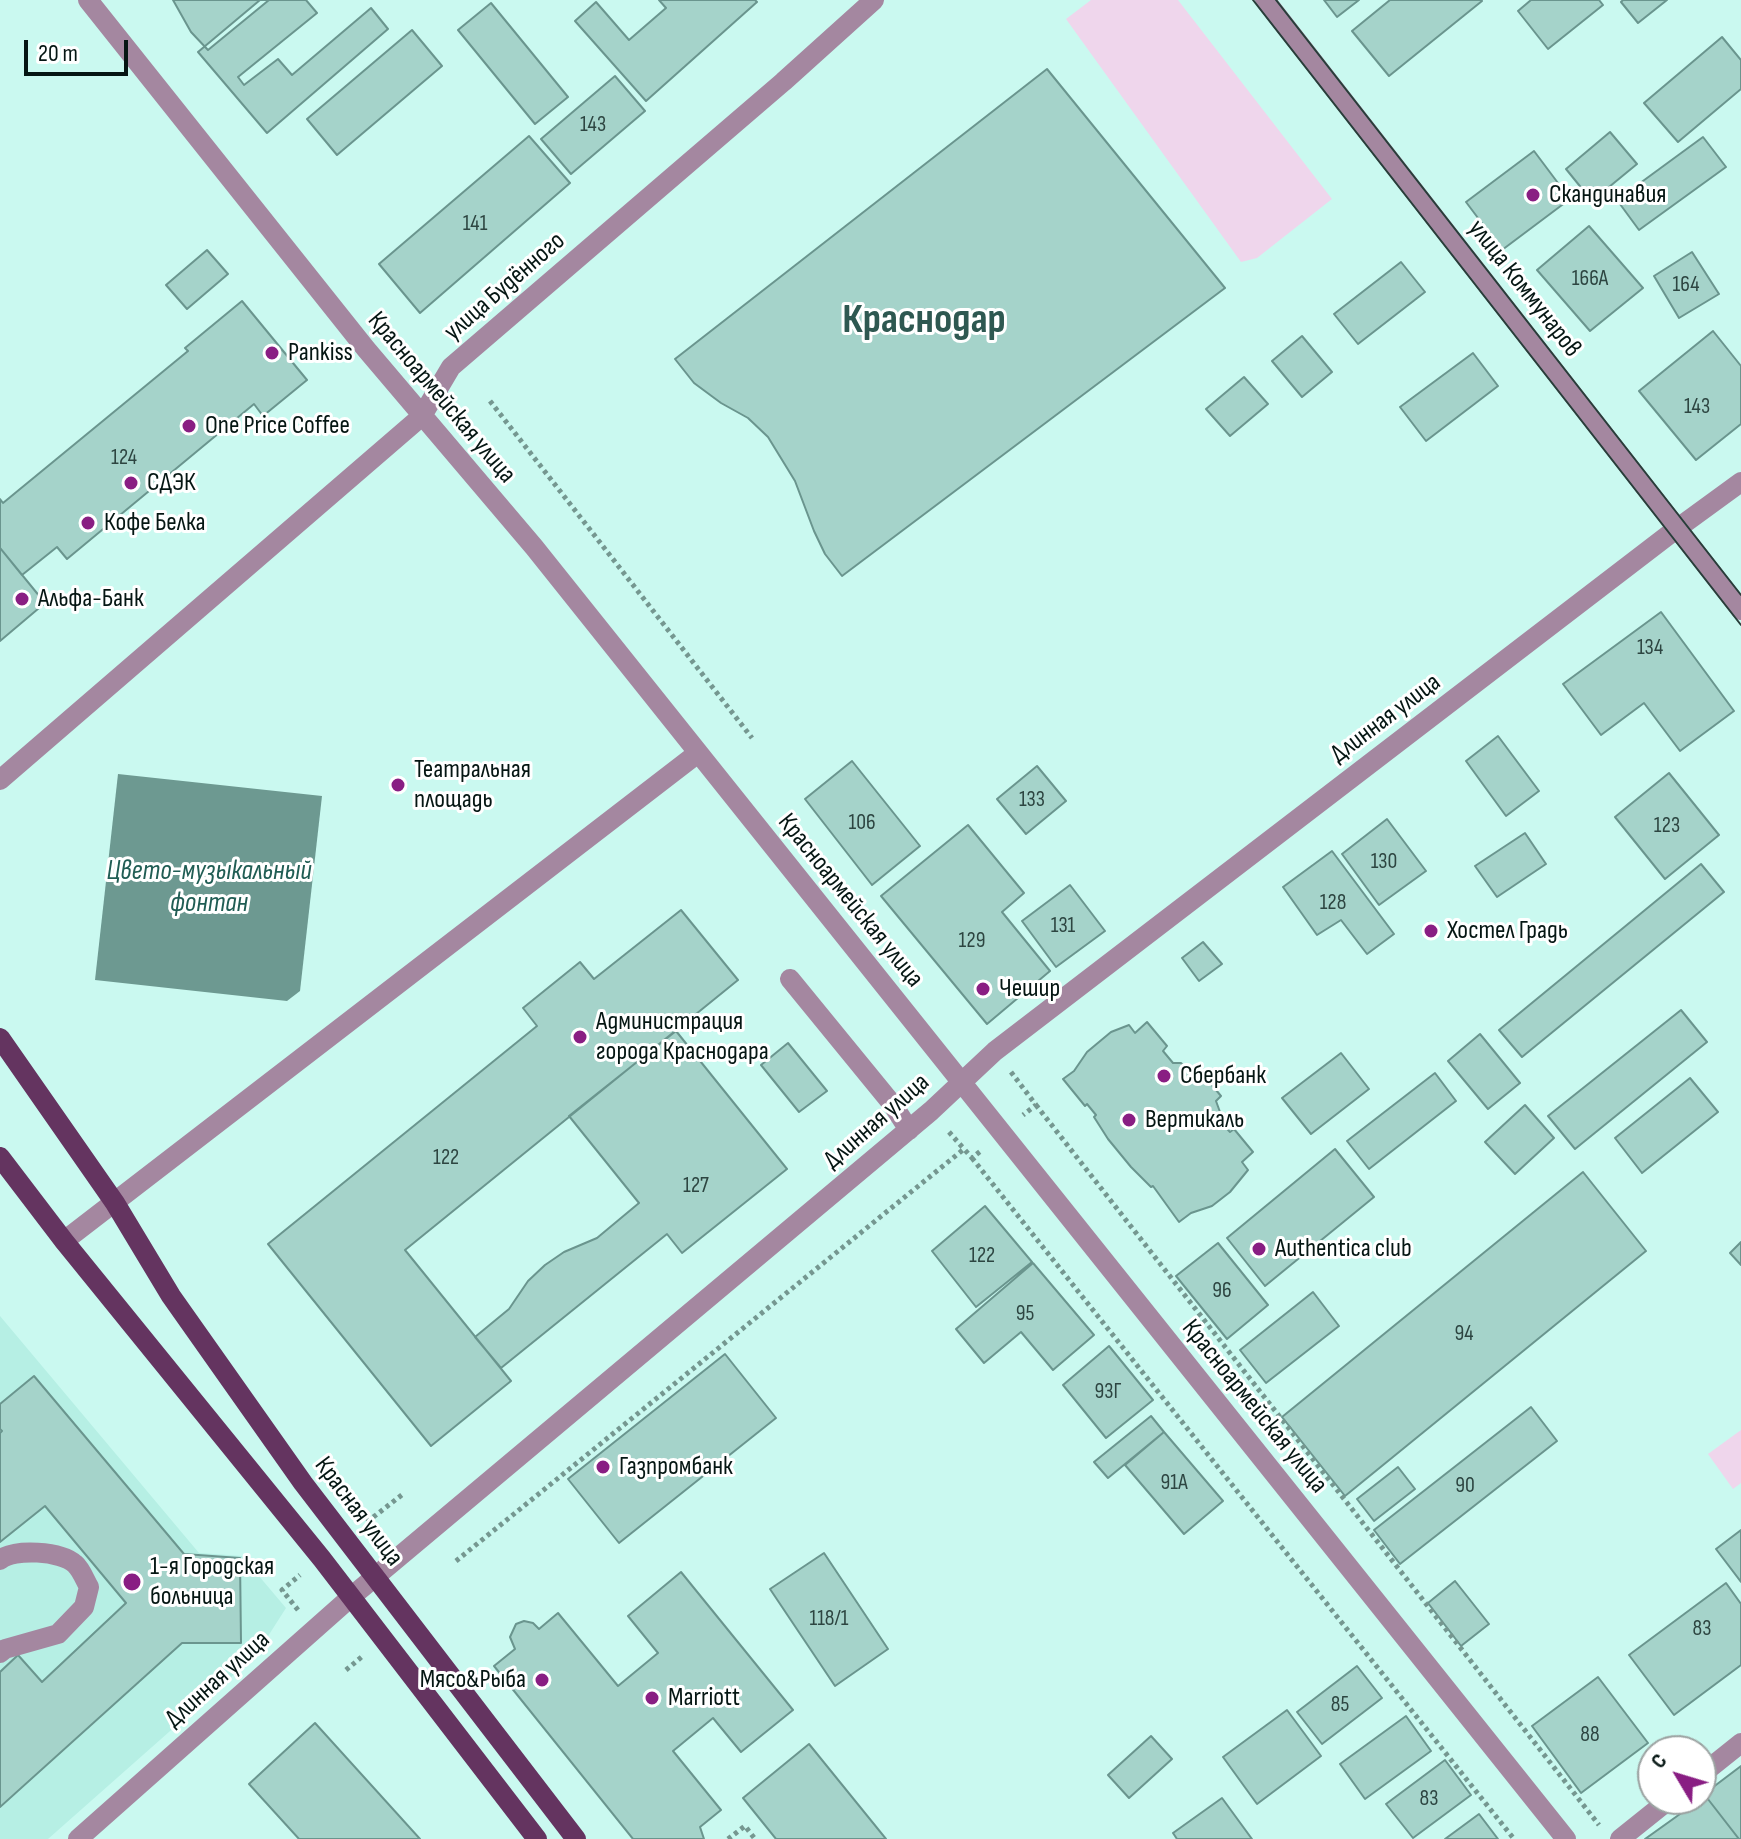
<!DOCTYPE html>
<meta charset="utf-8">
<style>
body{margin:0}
#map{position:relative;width:1741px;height:1839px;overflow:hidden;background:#caf9f0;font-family:"Sofia Sans Condensed",sans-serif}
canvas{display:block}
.north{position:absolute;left:1637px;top:1735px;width:80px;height:80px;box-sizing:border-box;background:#fff;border:2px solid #9ba2a1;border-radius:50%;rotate:308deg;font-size:22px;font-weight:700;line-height:32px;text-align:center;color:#051613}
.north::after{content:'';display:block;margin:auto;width:28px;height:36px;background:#891e83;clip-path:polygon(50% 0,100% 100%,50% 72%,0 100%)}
.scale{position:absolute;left:24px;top:40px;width:104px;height:36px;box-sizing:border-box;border:4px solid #051613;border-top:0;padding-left:10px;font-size:24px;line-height:28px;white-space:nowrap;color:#051613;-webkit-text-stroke:6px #fff;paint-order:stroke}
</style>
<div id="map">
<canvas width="1741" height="1839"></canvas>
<div class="north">С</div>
<div class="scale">20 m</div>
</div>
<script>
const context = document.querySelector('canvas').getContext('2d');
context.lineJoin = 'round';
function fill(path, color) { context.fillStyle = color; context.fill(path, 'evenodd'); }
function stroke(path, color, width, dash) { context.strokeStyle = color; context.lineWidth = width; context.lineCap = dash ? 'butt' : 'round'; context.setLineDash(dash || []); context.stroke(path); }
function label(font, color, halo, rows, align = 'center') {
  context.font = font + ' "Sofia Sans Condensed",sans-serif'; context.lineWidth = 6; context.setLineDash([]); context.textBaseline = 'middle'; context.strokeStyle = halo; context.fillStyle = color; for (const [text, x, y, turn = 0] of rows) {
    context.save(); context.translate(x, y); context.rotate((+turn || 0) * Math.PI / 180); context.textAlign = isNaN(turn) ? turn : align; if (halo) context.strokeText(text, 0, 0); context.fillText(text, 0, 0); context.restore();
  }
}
fill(new Path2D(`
 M 0,1316 L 199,1553 L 242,1556 L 286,1608 L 256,1655 L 48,1839 L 0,1839 Z`), '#b6efe4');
fill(new Path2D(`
 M 1091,0 L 1178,0 L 1332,199 L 1257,258 L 1241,262 L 1066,19 Z
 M 1741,1430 L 1741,1483 L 1733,1489 L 1708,1454 Z`), '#efd6ec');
fill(new Path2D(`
 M 118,774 L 322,796 L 300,991 L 287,1001 L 95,980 Z`), '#6d9991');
const building = new Path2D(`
 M 173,0 L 269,0 L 208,50 L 191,32 Z
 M 260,0 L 306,0 L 317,13 L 238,77 L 244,85 L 278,59 L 292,75 L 371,8 L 388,29 L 267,133 L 198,52 Z
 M 659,0 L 755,0 L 757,2 L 646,101 L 575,21 L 596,2 L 629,40 L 666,8 Z
 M 1324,0 L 1359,0 L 1337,17 Z
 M 1390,0 L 1481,0 L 1482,1 L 1389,76 L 1352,31 Z
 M 1531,0 L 1599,0 L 1603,5 L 1548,49 L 1518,11 Z
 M 1623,0 L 1667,0 L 1638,23 L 1621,2 Z
 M 491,3 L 568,97 L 535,124 L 458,30 Z
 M 412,30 L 442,66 L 337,155 L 307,119 Z
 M 1722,37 L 1741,60 L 1741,89 L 1678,142 L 1644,103 Z
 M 1047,69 L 1225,288 L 842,576 L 825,554 L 814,531 L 795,481 L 768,437 L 748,418 L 721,403 L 694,383 L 675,359 Z
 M 615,76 L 645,111 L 571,174 L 541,139 Z
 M 1610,132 L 1637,164 L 1592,201 L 1566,169 Z
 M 529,136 L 570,183 L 420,313 L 379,264 Z
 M 1703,137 L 1726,167 L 1639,230 L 1617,200 Z
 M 1534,151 L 1570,199 L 1502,250 L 1466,202 Z
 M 1589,226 L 1643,288 L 1590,331 L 1537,270 Z
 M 207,250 L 228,274 L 187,309 L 166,285 Z
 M 1692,252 L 1719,294 L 1679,318 L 1654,276 Z
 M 1401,262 L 1425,292 L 1358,344 L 1334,314 Z
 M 242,301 L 307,380 L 263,416 L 254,404 L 67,559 L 57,547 L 22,575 L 0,548 L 0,499 L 3,503 L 188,351 L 185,348 Z
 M 1713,331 L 1741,366 L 1741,424 L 1696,460 L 1639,391 Z
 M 1302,336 L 1332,372 L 1302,397 L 1272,361 Z
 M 1473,353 L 1498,386 L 1426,441 L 1400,407 Z
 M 1244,377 L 1268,404 L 1230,436 L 1206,409 Z
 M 0,548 L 45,603 L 0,641 Z
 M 1661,612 L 1734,711 L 1680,751 L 1644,703 L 1601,735 L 1563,684 Z
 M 1498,736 L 1539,791 L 1506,816 L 1466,761 Z
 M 852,761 L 920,846 L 872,885 L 805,799 Z
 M 1037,766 L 1066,801 L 1026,834 L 997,799 Z
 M 1669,773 L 1719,835 L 1665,879 L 1615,817 Z
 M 1387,819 L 1426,871 L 1379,905 L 1342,854 Z
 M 968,825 L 1024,893 L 1002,912 L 1050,971 L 987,1024 L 881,896 Z
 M 1525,833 L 1546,864 L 1497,897 L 1475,866 Z
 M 1332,851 L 1394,934 L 1367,954 L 1341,920 L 1317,935 L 1283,887 Z
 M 1701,864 L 1724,892 L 1522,1057 L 1499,1030 Z
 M 1070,885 L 1105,931 L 1056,967 L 1022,921 Z
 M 681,910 L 738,980 L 405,1250 L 511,1381 L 431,1446 L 268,1244 L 537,1026 L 523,1008 L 580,962 L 594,979 Z
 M 1203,942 L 1222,964 L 1199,981 L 1182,958 Z
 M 1681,1010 L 1707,1042 L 1575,1149 L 1548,1116 Z
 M 1147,1022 L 1167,1046 L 1163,1051 L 1173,1063 L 1181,1063 L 1190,1071 L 1196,1066 L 1221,1096 L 1216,1101 L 1220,1112 L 1218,1119 L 1230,1132 L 1234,1129 L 1253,1152 L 1242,1162 L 1248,1170 L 1230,1192 L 1212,1206 L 1191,1213 L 1179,1222 L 1153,1186 L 1151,1187 L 1131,1167 L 1108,1139 L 1094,1117 L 1096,1115 L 1087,1104 L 1085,1106 L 1063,1079 L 1074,1071 L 1087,1052 L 1111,1032 L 1129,1025 L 1135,1033 Z
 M 676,1031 L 787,1169 L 682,1253 L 667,1234 L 501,1368 L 475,1337 L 509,1309 L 528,1281 L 545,1265 L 564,1252 L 597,1238 L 639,1203 L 569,1116 Z
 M 1480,1034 L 1520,1083 L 1488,1109 L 1448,1061 Z
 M 788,1043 L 827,1091 L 799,1112 L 761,1065 Z
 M 1341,1053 L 1369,1089 L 1311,1134 L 1282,1098 Z
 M 1435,1073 L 1456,1101 L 1369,1169 L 1347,1141 Z
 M 1690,1078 L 1718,1112 L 1642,1173 L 1615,1138 Z
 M 1525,1105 L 1554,1138 L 1515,1174 L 1485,1142 Z
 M 1335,1149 L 1374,1197 L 1265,1286 L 1227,1238 Z
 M 1583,1172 L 1646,1251 L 1345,1496 L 1282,1417 Z
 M 985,1206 L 1032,1262 L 976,1307 L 932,1251 Z
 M 1741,1242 L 1741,1265 L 1730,1253 Z
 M 1218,1243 L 1268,1305 L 1227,1339 L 1176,1276 Z
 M 1033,1263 L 1094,1335 L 1053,1370 L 1021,1332 L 984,1363 L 956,1329 Z
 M 1313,1292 L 1339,1326 L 1266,1383 L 1240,1350 Z
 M 1109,1346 L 1153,1400 L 1106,1438 L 1063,1385 Z
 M 725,1354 L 776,1418 L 619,1543 L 568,1479 Z
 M 34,1376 L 184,1554 L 240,1558 L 241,1643 L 182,1643 L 0,1807 L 0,1672 L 18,1655 L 42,1682 L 126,1603 L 45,1506 L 0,1542 L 0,1433 L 2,1431 L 0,1429 L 0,1404 Z
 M 1531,1407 L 1557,1441 L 1400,1564 L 1374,1530 Z
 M 1151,1416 L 1164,1432 L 1108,1478 L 1094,1462 Z
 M 1164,1432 L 1223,1501 L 1184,1534 L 1125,1465 Z
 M 1398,1467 L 1415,1489 L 1374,1521 L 1357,1499 Z
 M 1741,1530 L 1741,1582 L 1716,1549 Z
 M 824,1553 L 888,1649 L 835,1686 L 770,1589 Z
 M 681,1572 L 793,1710 L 741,1752 L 713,1718 L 673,1751 L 721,1810 L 700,1827 L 704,1839 L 633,1839 L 494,1666 L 515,1649 L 510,1637 L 516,1624 L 524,1621 L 533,1623 L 539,1629 L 558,1613 L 618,1686 L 658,1653 L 628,1616 Z
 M 1455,1581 L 1489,1624 L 1461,1646 L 1428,1603 Z
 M 1726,1583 L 1741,1604 L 1741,1665 L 1674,1715 L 1629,1655 Z
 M 1357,1666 L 1382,1698 L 1322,1744 L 1297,1712 Z
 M 1598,1677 L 1648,1743 L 1581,1793 L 1532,1726 Z
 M 1287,1710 L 1321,1756 L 1257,1804 L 1223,1757 Z
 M 1406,1716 L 1431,1751 L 1365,1799 L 1340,1764 Z
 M 315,1723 L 420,1839 L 299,1839 L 249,1784 Z
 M 1151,1736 L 1172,1759 L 1129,1798 L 1108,1775 Z
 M 809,1744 L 886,1839 L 776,1839 L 743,1798 Z
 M 1445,1760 L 1471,1795 L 1413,1838 L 1386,1804 Z
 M 1741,1766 L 1741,1839 L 1739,1839 L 1704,1794 Z
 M 1704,1794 L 1739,1839 L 1645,1839 L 1701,1799 Z
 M 1222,1798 L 1252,1839 L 1177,1839 L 1173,1833 Z
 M 1479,1814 L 1498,1839 L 1445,1839 Z`);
fill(building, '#a5d3ca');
stroke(building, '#6a958e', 2);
stroke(new Path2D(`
 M 490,401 L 752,738
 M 1011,1072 L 1036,1105 L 1023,1115
 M 1036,1105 L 1599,1825
 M 949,1132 L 964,1149
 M 972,1158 L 1514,1839
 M 367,1522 L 403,1494
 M 456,1561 L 964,1149 L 972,1158 L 982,1150
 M 298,1610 L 282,1590 L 300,1575
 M 346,1670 L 364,1655
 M 728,1839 L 745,1826 L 755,1839`), '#759790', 5, [4, 4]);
stroke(new Path2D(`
 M 88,0 L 366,349 L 534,547 L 1566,1839
 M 1265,0 L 1741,610
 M 0,780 L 422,416 L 451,367 L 783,82 L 874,0
 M 790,979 L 893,1105 L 909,1130
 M 64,1241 L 698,753
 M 0,1560 C 14,1548 61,1551 75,1564 C 81,1569 85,1580 89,1587 L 84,1607 L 58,1634 L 5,1649 L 0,1653
 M 1701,1775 L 1741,1743
 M 78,1839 L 351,1597 L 931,1111 L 995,1051 L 1671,533 L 1741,482
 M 1620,1839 L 1670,1799`), '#a487a0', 20);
stroke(new Path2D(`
 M 0,1038 L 115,1203 L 171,1296 L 303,1483 L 576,1839
 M 0,1157 L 64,1241 L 322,1559 L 537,1839`), '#643460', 20);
stroke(new Path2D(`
 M 1253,0 L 1741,625
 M 1276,0 L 1741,595`), '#283e3a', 2);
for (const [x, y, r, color] of [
 [1533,195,8,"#891e83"],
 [272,353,8,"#891e83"],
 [189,426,8,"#891e83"],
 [131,483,8,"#891e83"],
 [88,523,8,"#891e83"],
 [22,599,8,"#891e83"],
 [398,785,8,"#891e83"],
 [1431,931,8,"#891e83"],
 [983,989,8,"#891e83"],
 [580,1037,8,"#891e83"],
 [1164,1076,8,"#891e83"],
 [1129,1120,8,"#891e83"],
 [1259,1249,8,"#891e83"],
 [603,1467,8,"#891e83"],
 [132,1582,10,"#891e83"],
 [542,1680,8,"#891e83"],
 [652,1698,8,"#891e83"]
]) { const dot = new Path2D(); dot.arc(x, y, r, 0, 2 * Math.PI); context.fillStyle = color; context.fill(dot); stroke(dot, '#fff', 3); }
label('22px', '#2d4541', null, [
 ["143",593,125],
 ["141",475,224],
 ["166А",1590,279],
 ["164",1686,285],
 ["143",1697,407],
 ["124",124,458],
 ["134",1650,648],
 ["133",1032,800],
 ["106",862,823],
 ["123",1667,826],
 ["130",1384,862],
 ["128",1333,903],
 ["131",1063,926],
 ["129",972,941],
 ["122",446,1158],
 ["127",696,1186],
 ["122",982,1256],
 ["96",1222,1291],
 ["95",1025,1314],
 ["94",1464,1334],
 ["93Г",1108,1392],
 ["91А",1174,1483],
 ["90",1465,1486],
 ["118/1",829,1619],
 ["83",1702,1629],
 ["85",1340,1705],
 ["88",1590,1735],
 ["83",1429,1799]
]);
label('26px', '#051613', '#fff', [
 ["Скандинавия",1549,195],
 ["Pankiss",288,353],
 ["One Price Coffee",205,426],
 ["СДЭК",147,483],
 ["Кофе Белка",104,523],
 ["Альфа-Банк",38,599],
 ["Театральная",414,770],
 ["площадь",414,800],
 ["Хостел Градь",1447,931],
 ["Чешир",999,989],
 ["Администрация",596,1022],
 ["города Краснодара",596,1052],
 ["Сбербанк",1180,1076],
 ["Вертикаль",1145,1120],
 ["Authentica club",1275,1249],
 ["Газпромбанк",619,1467],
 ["1-я Городская",150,1567],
 ["больница",150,1597],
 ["Мясо&Рыба",526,1680,"right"],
 ["Marriott",668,1698]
], 'left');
label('26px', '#051613', '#fff', [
 ["улица Будённого",505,287,-41],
 ["улица Коммунаров",1524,289,52],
 ["Красноармейская улица",441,398,50],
 ["Длинная улица",1386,719,-37],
 ["Красноармейская улица",850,901,51],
 ["Длинная улица",877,1122,-41],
 ["Красноармейская улица",1254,1407,51],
 ["Красная улица",358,1512,53],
 ["Длинная улица",218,1680,-42]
]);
label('italic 28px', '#205d54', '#fff', [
 ["Цвето-музыкальный",209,872],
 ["фонтан",209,904]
]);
label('bold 42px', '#2e5851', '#fff', [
 ["Краснодар",924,321]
]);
</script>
